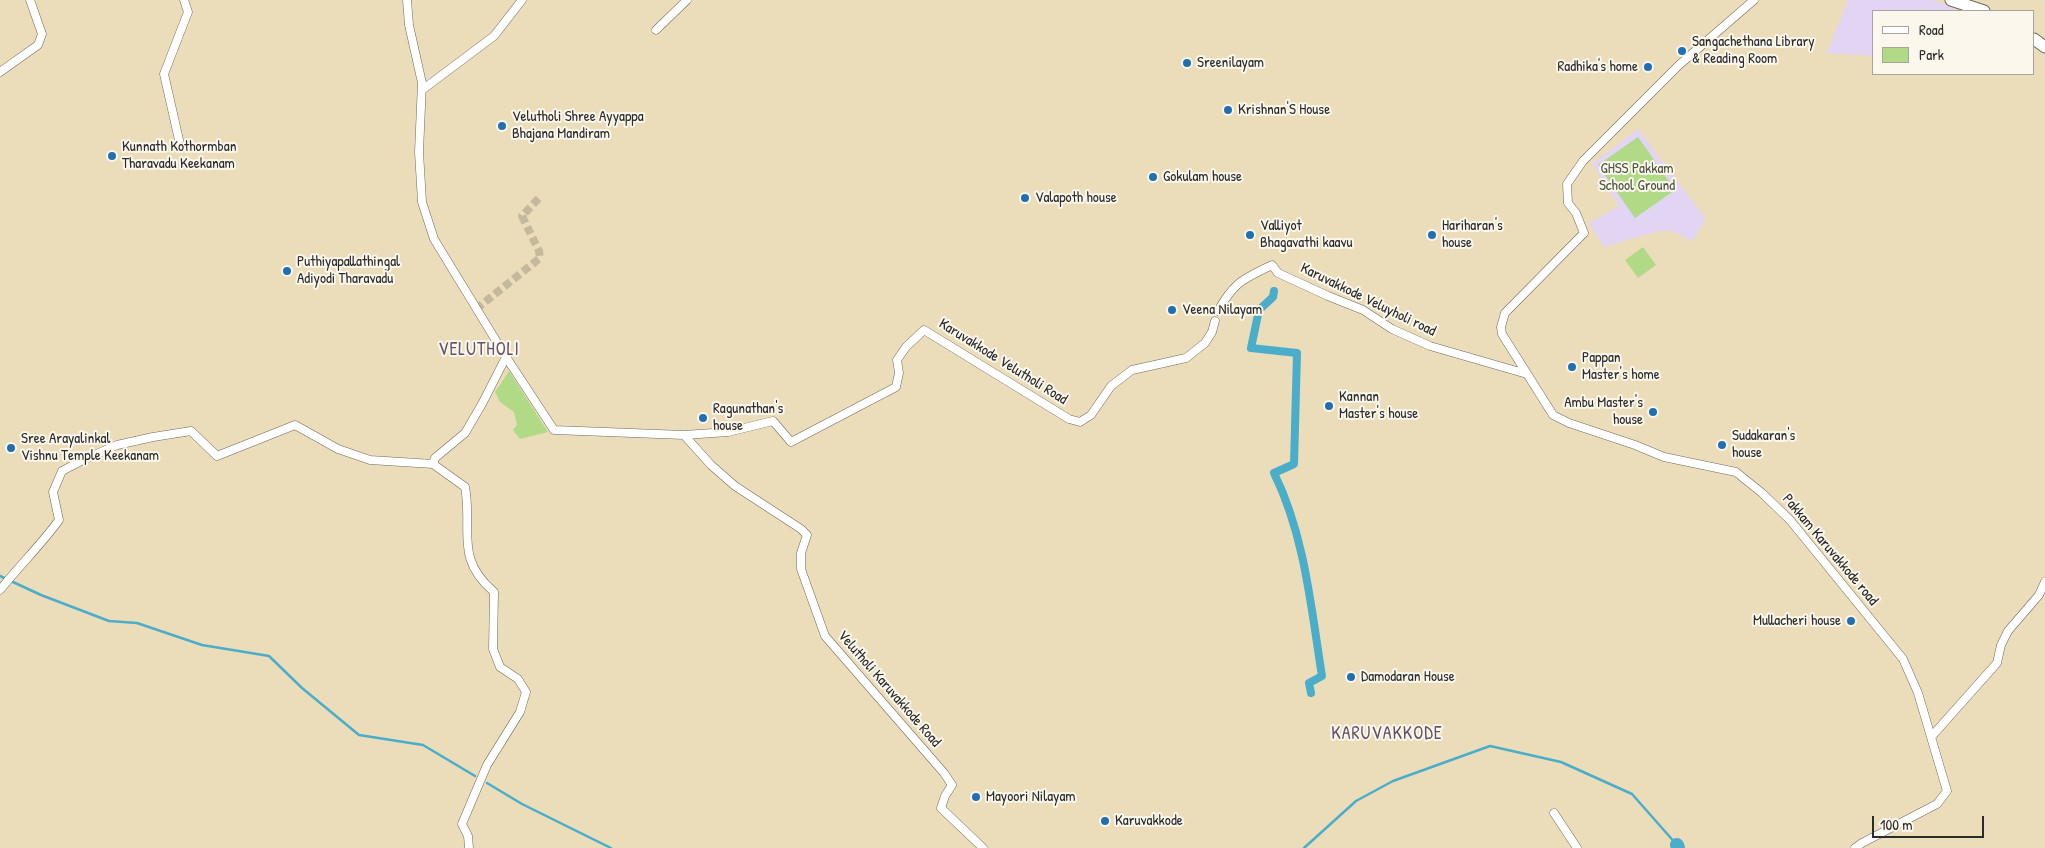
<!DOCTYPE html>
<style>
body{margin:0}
#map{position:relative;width:2045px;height:848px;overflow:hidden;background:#ecddba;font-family:"Patrick Hand",sans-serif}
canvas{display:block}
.legend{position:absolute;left:1872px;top:10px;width:162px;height:65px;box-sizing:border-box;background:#fbf7ec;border:1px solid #a8a59f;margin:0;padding:6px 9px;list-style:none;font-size:15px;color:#2b2b2b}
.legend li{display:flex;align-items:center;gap:10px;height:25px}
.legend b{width:25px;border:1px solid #a8a59f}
.scale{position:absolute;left:1872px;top:816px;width:112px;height:22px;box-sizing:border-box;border:2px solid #2b2b2b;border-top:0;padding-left:6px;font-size:15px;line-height:18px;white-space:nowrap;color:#2b2b2b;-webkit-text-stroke:4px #fbf7ec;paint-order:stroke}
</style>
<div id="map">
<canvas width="2045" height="848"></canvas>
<ul class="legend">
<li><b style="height:6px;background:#fff"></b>Road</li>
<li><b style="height:14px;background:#b0da86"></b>Park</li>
</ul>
<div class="scale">100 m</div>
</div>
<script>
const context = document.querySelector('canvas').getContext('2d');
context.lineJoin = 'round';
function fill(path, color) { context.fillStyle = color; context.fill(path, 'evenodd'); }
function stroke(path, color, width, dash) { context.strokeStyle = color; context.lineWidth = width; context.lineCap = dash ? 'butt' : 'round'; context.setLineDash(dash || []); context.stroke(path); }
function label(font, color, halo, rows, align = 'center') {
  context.font = font + ' "Patrick Hand",sans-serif'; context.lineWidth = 4; context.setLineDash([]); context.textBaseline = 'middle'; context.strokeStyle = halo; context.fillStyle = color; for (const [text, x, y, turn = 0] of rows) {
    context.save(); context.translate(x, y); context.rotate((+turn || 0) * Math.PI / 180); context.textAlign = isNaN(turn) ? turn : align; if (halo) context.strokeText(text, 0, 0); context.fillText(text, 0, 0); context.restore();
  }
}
fill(new Path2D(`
 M 1848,0 L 1933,0 L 1954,8 L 1954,11 L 1874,11 L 1874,56 L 1827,53 Z
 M 1638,129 L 1706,219 L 1692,241 L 1672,231 L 1658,231 L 1604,247 L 1589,223 L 1619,206 L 1592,164 Z`), '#e2d4f3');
fill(new Path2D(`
 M 1638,137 L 1675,190 L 1635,218 L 1598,165 Z
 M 1643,247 L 1656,265 L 1638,278 L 1625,260 Z
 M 509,371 L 548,432 L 520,439 L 513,430 L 517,425 L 514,412 L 500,402 L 495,392 Z`), '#b0da86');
stroke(new Path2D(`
 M 0,576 L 41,595 L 109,621 L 137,623 L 202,645 L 269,656 L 302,688 L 359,735 L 423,745 L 475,776
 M 487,783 L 522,804 L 611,848
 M 1304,848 L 1356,801 L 1393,781 L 1490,746 L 1561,762 L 1632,794 L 1677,845`), '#4aadca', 2.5);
stroke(new Path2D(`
 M 1274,291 L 1273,297 L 1259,310 L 1251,348 L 1297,353 L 1294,464 L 1274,473 C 1305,536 1311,608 1322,676 L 1309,683 L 1311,693`), '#4aadca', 8);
stroke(new Path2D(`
 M 1677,845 L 1678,848`), '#4aadca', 14);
stroke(new Path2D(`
 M 476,309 L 540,258 L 539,251 L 522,216 L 540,197`), '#c5b99d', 8, [8, 4]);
const street = new Path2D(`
 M 1754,0 L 1679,65 L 1583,161 L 1567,184 L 1568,203 L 1576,213 L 1584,233 L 1505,313 L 1501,327 L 1502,334 L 1553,415 L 1569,423 L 1635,445 L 1664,457 L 1736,472 L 1762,493 L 1790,520 L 1903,659 L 1918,693 L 1947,791 L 1937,804 L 1862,843 L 1855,848
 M 656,30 L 687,0
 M 0,72 L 38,45 L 42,34 L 30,0
 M 422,90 L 494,36 L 522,0
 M 179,140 L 164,74 L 188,12 L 184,0
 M 1218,311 C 1234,282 1243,279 1272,265 L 1278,273 L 1328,296 L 1363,310 L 1392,329 L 1430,346 L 1527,374
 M 506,357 L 554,430 L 684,435 L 728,432 L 773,421 L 791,442 L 896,387 L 899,373 L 897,360 L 906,347 L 924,330 L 1069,419 L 1080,422 L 1091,415 L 1111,386 L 1132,370 L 1186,358 L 1205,343 L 1212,332 L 1215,321
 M 684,435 L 711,465 L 735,486 L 801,529 L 807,535 L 801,553 L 801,569 L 825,636 L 944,773 L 952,785 L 945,796 L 941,808 L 983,848
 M 433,464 L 465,487 C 473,530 454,558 494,592 L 493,649 L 500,667 L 518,679 L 526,692 L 520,712 L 487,765 L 462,824 L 468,836 L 469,848
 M 0,590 C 19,566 41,545 59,520 L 53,492 L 62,471 L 83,460 L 117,445 L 153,437 L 191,431 L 217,456 L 295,425 L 338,449 L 370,460 L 433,464 L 435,458 L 465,433 L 482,404 L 506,357 L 434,239 L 422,202 L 419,152 L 422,83 L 409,25 L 407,0
 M 1932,736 L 1997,663 L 2001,645 L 2008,631 L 2039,595 L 2045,582
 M 1554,813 L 1577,848`);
const secondary = new Path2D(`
 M 1951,0 L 1984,11
 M 2034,39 L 2045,47`);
stroke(street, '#6f695d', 9);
stroke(secondary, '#6f695d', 13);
stroke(street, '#fff', 8);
stroke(secondary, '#fff', 11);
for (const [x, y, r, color] of [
 [1682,51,5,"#1f6fb2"],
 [1187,63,5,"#1f6fb2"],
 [1648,67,5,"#1f6fb2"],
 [1228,110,5,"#1f6fb2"],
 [502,126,5,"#1f6fb2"],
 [112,156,5,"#1f6fb2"],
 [1153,177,5,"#1f6fb2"],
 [1025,198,5,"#1f6fb2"],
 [1250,235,5,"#1f6fb2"],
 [1432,235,5,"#1f6fb2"],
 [287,271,5,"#1f6fb2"],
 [1172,310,5,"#1f6fb2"],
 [1572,367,5,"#1f6fb2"],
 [1329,406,5,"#1f6fb2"],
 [1653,412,5,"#1f6fb2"],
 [703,418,5,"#1f6fb2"],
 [1722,445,5,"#1f6fb2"],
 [11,448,5,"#1f6fb2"],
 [1851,621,5,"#1f6fb2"],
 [1351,677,5,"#1f6fb2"],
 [976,797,5,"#1f6fb2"],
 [1105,821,5,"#1f6fb2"]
]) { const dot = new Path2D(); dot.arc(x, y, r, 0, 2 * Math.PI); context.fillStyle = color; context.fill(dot); stroke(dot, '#fbf7ec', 2); }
label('15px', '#2b2b2b', '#fbf7ec', [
 ["Sangachethana Library",1692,42],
 ["& Reading Room",1692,59],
 ["Sreenilayam",1197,63],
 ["Radhika's home",1638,67,"right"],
 ["Krishnan'S House",1238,110],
 ["Velutholi Shree Ayyappa",512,117],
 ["Bhajana Mandiram",512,134],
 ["Kunnath Kothormban",122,147],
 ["Tharavadu Keekanam",122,164],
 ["Gokulam house",1163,177],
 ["Valapoth house",1035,198],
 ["Valliyot",1260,226],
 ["Bhagavathi kaavu",1260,243],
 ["Hariharan's",1442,226],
 ["house",1442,243],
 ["Puthiyapallathingal",297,262],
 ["Adiyodi Tharavadu",297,279],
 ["Veena Nilayam",1182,310],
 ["Pappan",1582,358],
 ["Master's home",1582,375],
 ["Kannan",1339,397],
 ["Master's house",1339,414],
 ["Ambu Master's",1643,403,"right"],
 ["house",1643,420,"right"],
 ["Ragunathan's",713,409],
 ["house",713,426],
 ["Sudakaran's",1732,436],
 ["house",1732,453],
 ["Sree Arayalinkal",21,439],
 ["Vishnu Temple Keekanam",21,456],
 ["Mullacheri house",1841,621,"right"],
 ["Damodaran House",1361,677],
 ["Mayoori Nilayam",986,797],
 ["Karuvakkode",1115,821]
], 'left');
label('15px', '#4c5742', '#fbf7ec', [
 ["GHSS Pakkam",1637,169],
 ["School Ground",1637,186]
]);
label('15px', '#2b2b2b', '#fbf7ec', [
 ["Karuvakkode Veluyholi road",1368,300,26],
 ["Karuvakkode Velutholi Road",1003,362,32],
 ["Pakkam Karuvakkode road",1830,550,50],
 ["Velutholi Karuvakkode Road",889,689,49]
]);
context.letterSpacing = '1px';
label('18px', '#645368', '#fbf7ec', [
 ["VELUTHOLI",479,350],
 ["KARUVAKKODE",1387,734]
]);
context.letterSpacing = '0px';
</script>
